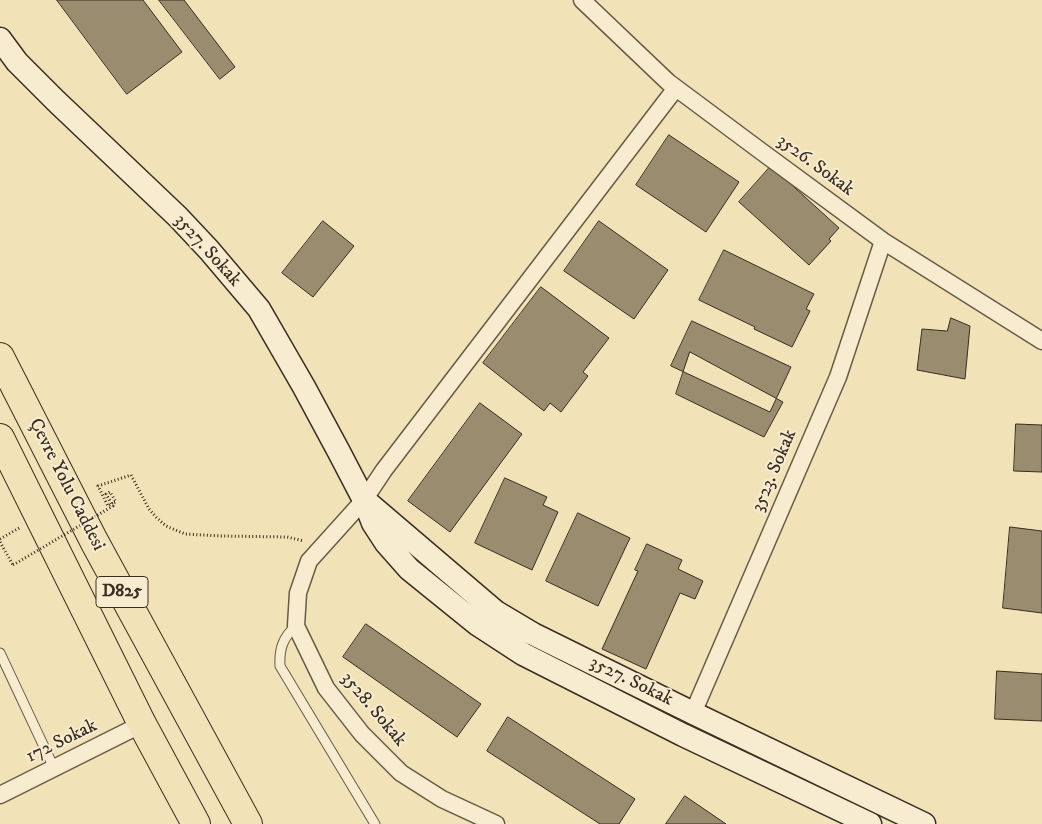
<!DOCTYPE html>
<meta charset="utf-8">
<style>
body{margin:0}
canvas{display:block;background:#f2e2b7}
</style>
<canvas width="1042" height="824"></canvas>
<script>
const context = document.querySelector('canvas').getContext('2d');
context.lineJoin = 'round';
function fill(path, color) { context.fillStyle = color; context.fill(path, 'evenodd'); }
function stroke(path, color, width, dash) { context.strokeStyle = color; context.lineWidth = width; context.lineCap = dash ? 'butt' : 'round'; context.setLineDash(dash || []); context.stroke(path); }
function label(font, color, halo, rows, align = 'center') {
  context.font = font + ' "IM FELL DW Pica",serif'; context.lineWidth = 4; context.setLineDash([]); context.textBaseline = 'middle'; context.strokeStyle = halo; context.fillStyle = color; for (const [text, x, y, turn = 0] of rows) {
    context.save(); context.translate(x, y); context.rotate((+turn || 0) * Math.PI / 180); context.textAlign = isNaN(turn) ? turn : align; if (halo) context.strokeText(text, 0, 0); context.fillText(text, 0, 0); context.restore();
  }
}
const building = new Path2D(`
 M 57,0 L 143,0 L 182,52 L 127,94 Z
 M 159,0 L 184,0 L 235,67 L 220,79 Z
 M 669,135 L 739,182 L 706,232 L 636,185 Z
 M 771,166 L 839,228 L 829,239 L 831,241 L 809,265 L 739,202 Z
 M 323,221 L 354,246 L 313,297 L 282,273 Z
 M 599,221 L 668,270 L 634,319 L 564,271 Z
 M 724,250 L 814,294 L 806,309 L 810,311 L 792,347 L 754,329 L 755,327 L 699,300 Z
 M 541,287 L 609,338 L 583,372 L 588,376 L 561,412 L 550,403 L 544,411 L 483,363 Z
 M 951,318 L 970,326 L 965,379 L 917,370 L 922,329 L 947,331 Z
 M 692,321 L 791,367 L 770,412 L 671,366 Z
 M 690,352 L 783,402 L 764,437 L 676,394 Z
 M 480,403 L 522,434 L 450,532 L 408,501 Z
 M 1016,424 L 1042,425 L 1042,472 L 1014,471 Z
 M 505,478 L 547,497 L 543,505 L 558,512 L 532,570 L 475,543 Z
 M 578,513 L 630,538 L 598,606 L 546,581 Z
 M 1010,527 L 1042,531 L 1042,613 L 1003,608 Z
 M 647,544 L 682,560 L 678,569 L 703,581 L 695,599 L 680,593 L 646,669 L 602,649 L 638,571 L 635,570 Z
 M 366,624 L 481,704 L 457,737 L 343,657 Z
 M 997,671 L 1042,674 L 1042,721 L 995,719 Z
 M 508,717 L 635,799 L 619,824 L 600,824 L 487,751 Z
 M 685,796 L 726,824 L 666,824 Z`);
fill(building, '#998c6f');
stroke(building, '#392e21', 1);
const lane = new Path2D(`
 M 296,626 C 283,637 279,649 280,666 L 375,824
 M 0,653 L 54,768`);
const street = new Path2D(`
 M 582,0 L 668,82 L 758,149 L 883,241 L 1042,341
 M 693,713 L 838,377 L 883,241
 M 0,795 L 142,724
 M 496,824 L 442,799 L 401,773 L 362,734 L 326,688 L 296,626 L 298,593 L 309,561 L 364,500 L 384,470 L 676,88`);
const secondary = new Path2D(`
 M 0,39 L 17,62 L 56,101 L 178,217 L 209,250 L 259,309 L 304,387 L 339,452 L 364,500 L 373,523 L 386,543 L 409,569 L 477,624 L 523,654 L 683,735 L 870,824
 M 367,502 L 496,612 L 533,634 L 693,713 L 924,824`);
const highway = new Path2D(`
 M 0,357 L 94,541 L 248,824
 M 0,438 L 142,724 L 196,824`);
stroke(lane, '#675b46', 11);
stroke(street, '#675b46', 19);
stroke(secondary, '#392e21', 25);
stroke(highway, '#392e21', 30);
stroke(new Path2D(`
 M 113,503 L 108,506 L 98,486 L 131,475 L 149,509 L 156,517 L 166,526 L 185,534 L 221,536 L 287,537 L 304,541
 M 0,539 L 21,527
 M 0,542 L 13,565`), '#392e21', 3, [1, 2.5]);
stroke(lane, '#f7ecd0', 9);
stroke(street, '#f7ecd0', 16);
stroke(secondary, '#f7ecd0', 22);
stroke(highway, '#f2e2b7', 28);
stroke(new Path2D(`
 M 13,565 L 113,506 L 106,494 L 110,492 L 116,502 L 113,503`), '#392e21', 3, [1, 2.5]);
for (const [x, y, w] of [
 [122,592,52]
]) { const box = new Path2D(); box.roundRect(x - w / 2, y - 15.5, w, 31, 4); context.fillStyle = '#f7ecd0'; context.fill(box); stroke(box, '#392e21', 1); }
label('bold 18px', '#392e21', null, [
 ["D825",122,592]
]);
label('19px', '#392e21', '#f7ecd0', [
 ["3526. Sokak",815,166,36],
 ["3527. Sokak",207,251,48],
 ["3523. Sokak",775,471,-67],
 ["Çevre Yolu Caddesi",66,485,63],
 ["3527. Sokak",631,682,26],
 ["3528. Sokak",373,710,50],
 ["172 Sokak",62,742,-26]
]);
</script>
